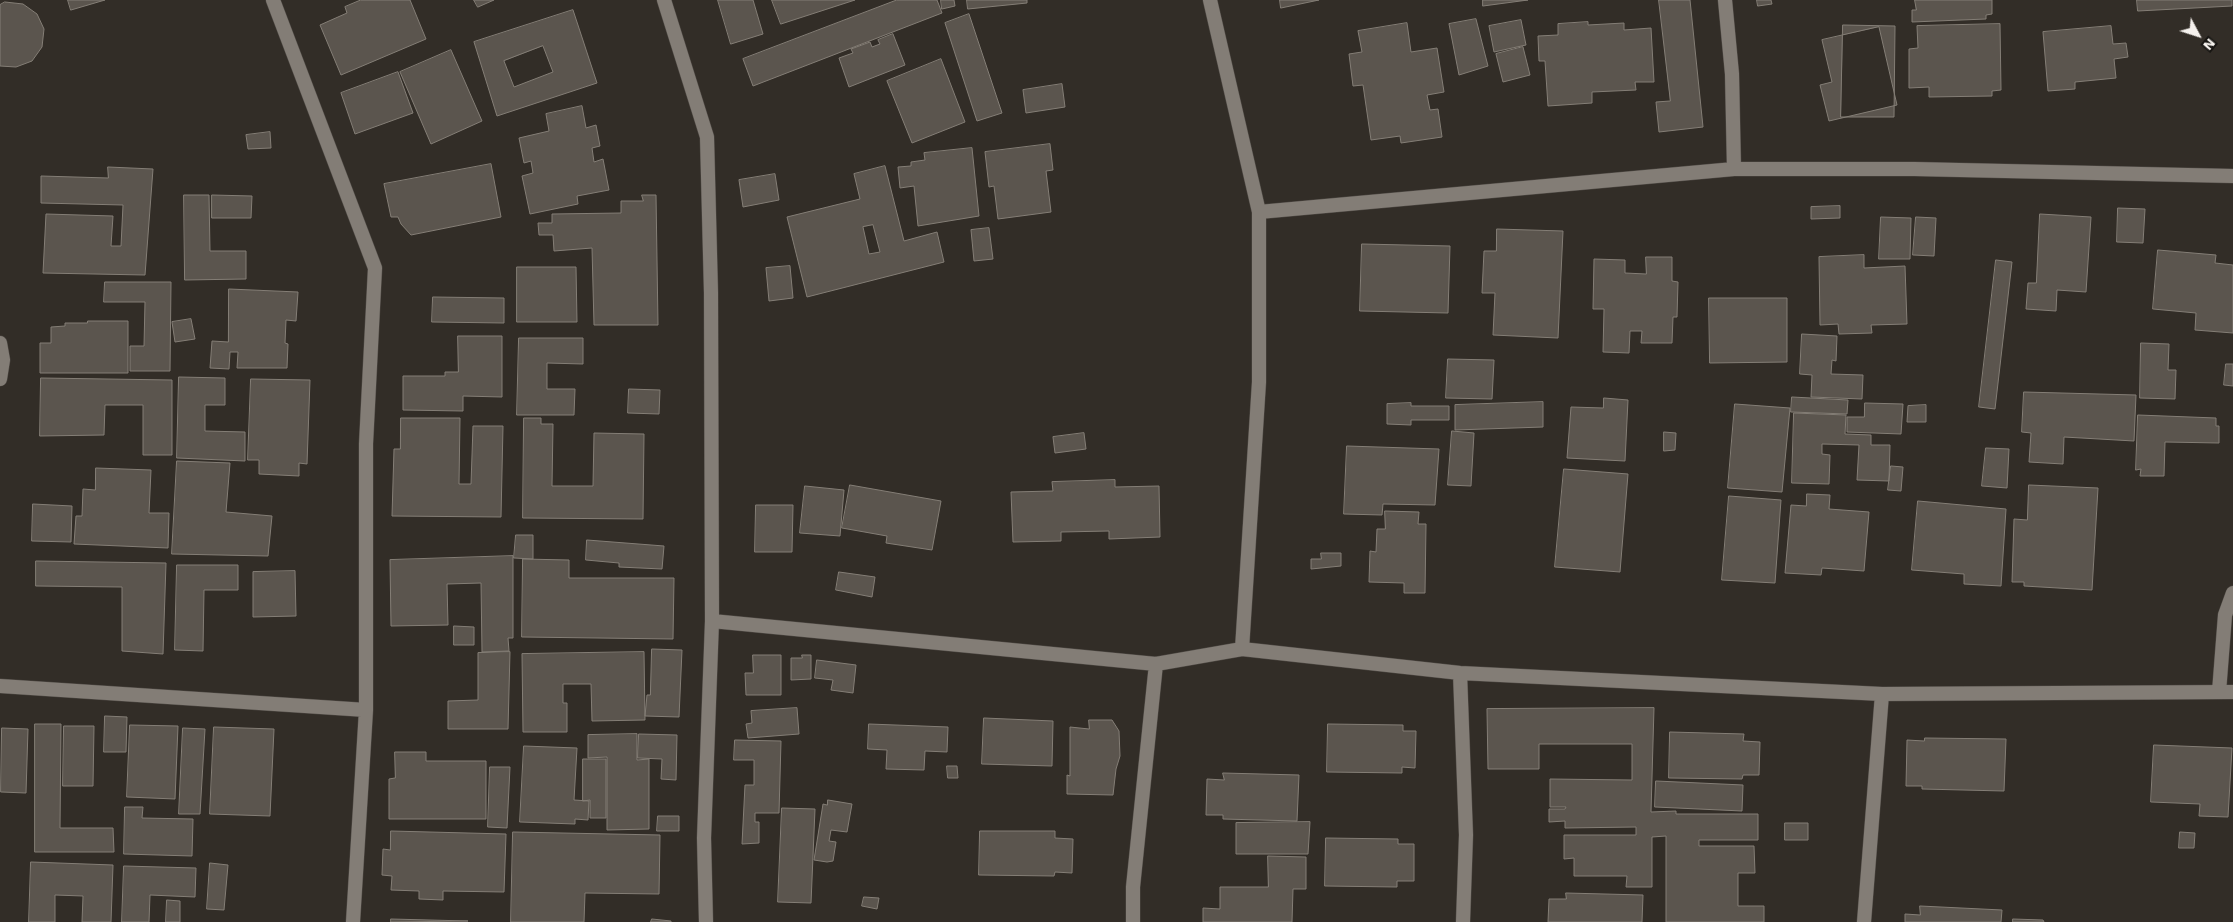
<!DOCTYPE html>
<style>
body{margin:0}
#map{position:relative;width:2233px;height:922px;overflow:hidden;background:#322d27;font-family:"Work Sans",sans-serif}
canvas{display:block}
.north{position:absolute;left:2173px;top:10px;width:50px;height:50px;-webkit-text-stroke:4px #181613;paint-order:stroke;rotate:130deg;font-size:14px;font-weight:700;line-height:20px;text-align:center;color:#f5f1ed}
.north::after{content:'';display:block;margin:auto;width:18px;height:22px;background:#f5f1ed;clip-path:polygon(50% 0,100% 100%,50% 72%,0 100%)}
</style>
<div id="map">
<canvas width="2233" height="922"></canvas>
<div class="north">N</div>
</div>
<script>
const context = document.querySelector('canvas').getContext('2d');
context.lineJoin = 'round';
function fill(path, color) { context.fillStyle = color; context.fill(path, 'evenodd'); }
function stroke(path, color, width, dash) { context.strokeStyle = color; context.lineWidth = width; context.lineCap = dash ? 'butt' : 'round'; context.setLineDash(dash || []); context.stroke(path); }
const building = new Path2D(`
 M 68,0 L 105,0 L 71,10 Z
 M 361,0 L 410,0 L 426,39 L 341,75 L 320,25 L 347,13 L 345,7 Z
 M 474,0 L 494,0 L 478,7 Z
 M 718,0 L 753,0 L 763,34 L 731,44 Z
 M 772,0 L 855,0 L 781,24 Z
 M 897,0 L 937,0 L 942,13 L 753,86 L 743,59 Z
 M 941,0 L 954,0 L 955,6 L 942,9 Z
 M 967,0 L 1027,0 L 1027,3 L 968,9 Z
 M 1280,0 L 1319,0 L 1281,8 Z
 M 1483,0 L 1528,0 L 1483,6 Z
 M 1659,0 L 1690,0 L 1703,127 L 1659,132 L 1656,102 L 1670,101 Z
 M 1757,0 L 1771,0 L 1772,4 L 1758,6 Z
 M 1915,0 L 1992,0 L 1992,14 L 1986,15 L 1986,19 L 1912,22 L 1912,10 L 1916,10 Z
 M 2137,0 L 2232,0 L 2232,6 L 2138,11 Z
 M 5,2 L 23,4 L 37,14 L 44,29 L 42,47 L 32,61 L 16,67 L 0,66 L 0,5 Z
 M 573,10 L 597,83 L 497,116 L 474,42 ZM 543,46 L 553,72 L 514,87 L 504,61 Z
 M 969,14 L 1002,113 L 977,121 L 945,23 Z
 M 1476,19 L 1488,66 L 1459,75 L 1449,24 Z
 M 1521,20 L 1526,45 L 1494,52 L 1489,26 Z
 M 1588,22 L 1588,25 L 1624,23 L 1624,30 L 1651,28 L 1654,82 L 1635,82 L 1636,90 L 1592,92 L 1592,103 L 1548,106 L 1545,61 L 1539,61 L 1538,36 L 1558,35 L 1558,24 Z
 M 1407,23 L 1411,52 L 1437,48 L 1444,92 L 1427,95 L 1430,110 L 1438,109 L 1442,137 L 1401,143 L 1400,136 L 1371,140 L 1363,85 L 1353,86 L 1349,54 L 1362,52 L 1358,31 Z
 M 2000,24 L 2001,90 L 1992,91 L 1992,96 L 1929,97 L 1929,87 L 1909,88 L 1909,49 L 1918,48 L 1917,26 Z
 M 1843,25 L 1895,26 L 1894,117 L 1841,117 Z
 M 2111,26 L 2113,44 L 2126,43 L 2128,57 L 2114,59 L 2116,78 L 2075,82 L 2075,89 L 2048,91 L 2043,32 Z
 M 1879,27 L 1897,105 L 1829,121 L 1820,85 L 1832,82 L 1822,40 Z
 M 893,34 L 905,65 L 849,87 L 839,58 L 853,53 L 851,49 L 870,42 L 872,47 L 880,44 L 878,40 Z
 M 1523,47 L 1530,75 L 1503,82 L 1496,54 Z
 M 451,50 L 482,121 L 431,144 L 400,72 Z
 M 941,59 L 965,122 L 912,143 L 887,81 Z
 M 398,72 L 413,113 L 355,134 L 341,93 Z
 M 1062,84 L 1065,107 L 1026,113 L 1023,90 Z
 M 582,106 L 586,128 L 596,125 L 600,146 L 592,148 L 594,162 L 603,159 L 609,190 L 577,196 L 578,204 L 530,214 L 522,176 L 533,173 L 531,161 L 524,163 L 519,138 L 549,131 L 546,114 Z
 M 270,132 L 271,148 L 248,149 L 246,135 Z
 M 1050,144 L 1053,170 L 1046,171 L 1051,212 L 998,219 L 994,186 L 989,187 L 985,152 Z
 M 972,148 L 979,216 L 918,226 L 914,186 L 900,188 L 898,167 L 911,166 L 911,162 L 925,160 L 924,153 Z
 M 491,164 L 501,217 L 411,235 L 401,224 L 398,217 L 391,217 L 384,184 Z
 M 885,166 L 904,241 L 937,232 L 944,262 L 807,297 L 787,217 L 860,199 L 854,174 ZM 873,225 L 880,252 L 869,254 L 863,227 Z
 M 108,167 L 153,169 L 145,275 L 43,273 L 46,214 L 113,216 L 111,246 L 121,246 L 123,205 L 41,203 L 41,176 L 108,178 Z
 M 775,174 L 779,200 L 743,207 L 739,180 Z
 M 184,195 L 209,195 L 210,251 L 246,251 L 246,279 L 185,280 Z
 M 212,195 L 252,196 L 251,218 L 212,218 Z
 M 642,195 L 656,195 L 658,325 L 594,325 L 592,248 L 554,251 L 553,235 L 539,235 L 538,223 L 552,223 L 552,214 L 621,213 L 621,201 L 643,201 Z
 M 1840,206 L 1840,218 L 1811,219 L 1811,207 Z
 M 2118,208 L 2145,209 L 2143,243 L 2117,242 Z
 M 2040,214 L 2091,217 L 2086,292 L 2057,290 L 2056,311 L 2026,309 L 2028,283 L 2036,283 Z
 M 1881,217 L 1911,218 L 1910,259 L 1879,259 Z
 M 1916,217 L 1936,218 L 1934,256 L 1913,255 Z
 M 989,228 L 993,259 L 974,261 L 971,230 Z
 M 1497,229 L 1563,231 L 1558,338 L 1493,335 L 1495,293 L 1482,293 L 1484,251 L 1496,251 Z
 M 1362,244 L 1450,246 L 1448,313 L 1360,311 Z
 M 2158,250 L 2216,255 L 2215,263 L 2233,265 L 2233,333 L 2195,330 L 2196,313 L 2153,309 Z
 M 1864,255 L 1864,268 L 1905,266 L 1907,324 L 1871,325 L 1872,333 L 1839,334 L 1838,324 L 1820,325 L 1819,257 Z
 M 1646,257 L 1672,257 L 1672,281 L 1678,282 L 1677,317 L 1673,317 L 1672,343 L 1641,343 L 1642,331 L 1630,331 L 1629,353 L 1603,352 L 1604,309 L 1593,309 L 1594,259 L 1625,260 L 1625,273 L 1646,274 Z
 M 1996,260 L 2012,262 L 1995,409 L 1979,407 Z
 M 790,266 L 793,298 L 769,301 L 766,268 Z
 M 517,267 L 576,267 L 577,322 L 517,322 Z
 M 105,282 L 171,282 L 170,371 L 130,371 L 130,346 L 144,346 L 145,302 L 104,302 Z
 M 229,289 L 298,292 L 296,321 L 286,320 L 285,343 L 288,344 L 287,368 L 237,368 L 238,352 L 230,352 L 229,369 L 210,368 L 212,341 L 228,342 Z
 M 433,297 L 504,298 L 504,323 L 432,322 Z
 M 1709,298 L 1787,298 L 1787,362 L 1710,363 Z
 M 191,319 L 195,339 L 175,342 L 172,322 Z
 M 88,321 L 128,321 L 128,373 L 40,373 L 40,343 L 51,343 L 51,327 L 65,326 L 65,323 L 87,323 Z
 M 1802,334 L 1837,336 L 1836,361 L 1832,360 L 1831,374 L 1863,375 L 1862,399 L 1811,397 L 1812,375 L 1800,374 Z
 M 458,336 L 502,336 L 502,397 L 463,396 L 463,411 L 403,410 L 403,376 L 445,376 L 445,372 L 458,372 Z
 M 519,338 L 583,338 L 583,364 L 547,363 L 547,389 L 575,389 L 574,415 L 517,415 Z
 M 2141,343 L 2169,344 L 2168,370 L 2176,370 L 2175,399 L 2140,398 Z
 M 1448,359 L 1494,360 L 1492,399 L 1446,398 Z
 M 2226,364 L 2233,364 L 2233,386 L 2224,385 Z
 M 179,377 L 225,378 L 225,405 L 205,405 L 205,431 L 245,432 L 245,461 L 177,458 Z
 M 41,378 L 172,380 L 172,455 L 143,455 L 143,405 L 105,405 L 104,435 L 40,436 Z
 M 251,379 L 310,380 L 307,464 L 299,463 L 299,476 L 259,474 L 259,460 L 248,460 Z
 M 629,389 L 660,390 L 659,414 L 628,413 Z
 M 2024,392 L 2136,395 L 2134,441 L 2064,437 L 2063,464 L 2029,462 L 2031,433 L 2022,432 Z
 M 1792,397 L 1848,400 L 1847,414 L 1791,412 Z
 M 1604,398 L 1628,400 L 1625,461 L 1567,458 L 1571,407 L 1603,408 Z
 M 1543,402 L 1543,427 L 1455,430 L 1455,405 Z
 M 1411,403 L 1411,406 L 1449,406 L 1449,420 L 1411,420 L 1411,425 L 1387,424 L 1387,404 Z
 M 1865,403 L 1903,404 L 1901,434 L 1847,432 L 1847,417 L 1864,417 Z
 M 1735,404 L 1790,408 L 1782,492 L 1728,488 Z
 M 1926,405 L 1926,422 L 1907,422 L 1908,406 Z
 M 1794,413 L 1846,415 L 1845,434 L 1871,435 L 1871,445 L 1890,445 L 1889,481 L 1857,480 L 1859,445 L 1822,444 L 1822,454 L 1830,455 L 1829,484 L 1792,483 Z
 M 2138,415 L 2216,418 L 2216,426 L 2219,426 L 2219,443 L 2165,442 L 2164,476 L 2140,476 L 2141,469 L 2136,470 Z
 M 401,418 L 460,418 L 459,484 L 471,484 L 473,426 L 503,426 L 501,517 L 392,516 L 394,449 L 400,449 Z
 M 524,418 L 541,418 L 541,424 L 553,424 L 552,486 L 593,486 L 594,433 L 644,434 L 643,519 L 523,518 Z
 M 1452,431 L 1474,433 L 1471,486 L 1448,485 Z
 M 1664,432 L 1676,433 L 1675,450 L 1664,451 Z
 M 1084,433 L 1086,449 L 1055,453 L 1053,437 Z
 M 1347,446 L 1439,449 L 1435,505 L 1383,504 L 1382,515 L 1344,514 Z
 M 1986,448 L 2009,449 L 2007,488 L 1982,486 Z
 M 177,461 L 230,463 L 226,512 L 272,516 L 268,556 L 172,554 Z
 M 1891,466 L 1903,467 L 1901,491 L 1888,490 Z
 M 96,468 L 151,470 L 149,513 L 169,513 L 168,548 L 74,544 L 76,516 L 82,516 L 83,489 L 95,490 Z
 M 1564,469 L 1628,474 L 1620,572 L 1555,567 Z
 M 1115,480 L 1115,487 L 1159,486 L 1160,537 L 1109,539 L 1109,531 L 1061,532 L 1061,541 L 1013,542 L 1011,492 L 1053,491 L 1052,482 Z
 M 850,485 L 941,501 L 932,550 L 886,543 L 887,536 L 842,528 Z
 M 2029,485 L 2098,488 L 2092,590 L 2024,586 L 2024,582 L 2012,582 L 2014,519 L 2027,520 Z
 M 805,486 L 844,490 L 840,536 L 800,533 Z
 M 1807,494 L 1830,495 L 1829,509 L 1869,512 L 1864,571 L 1822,568 L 1821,575 L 1785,573 L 1791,505 L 1806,506 Z
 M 1729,496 L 1781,500 L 1775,583 L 1722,580 Z
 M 1918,501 L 2006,509 L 2001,586 L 1964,584 L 1964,574 L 1912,570 Z
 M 33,504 L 72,506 L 71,542 L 32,541 Z
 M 756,505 L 793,505 L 792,552 L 755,552 Z
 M 1385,511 L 1419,512 L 1418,524 L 1426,524 L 1425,593 L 1404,593 L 1404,583 L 1369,582 L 1370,551 L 1376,552 L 1377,529 L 1385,529 Z
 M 516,535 L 533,535 L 533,559 L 514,558 Z
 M 587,540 L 664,546 L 662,569 L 619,567 L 619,563 L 586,560 Z
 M 1321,553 L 1341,553 L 1341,566 L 1311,569 L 1311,559 L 1321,559 Z
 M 513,556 L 513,638 L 508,638 L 509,651 L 482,652 L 481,583 L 447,584 L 448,625 L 391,626 L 390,560 Z
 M 523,559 L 569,560 L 569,578 L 674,578 L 673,639 L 522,637 Z
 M 36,561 L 166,563 L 163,654 L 122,651 L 122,587 L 36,586 Z
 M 177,565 L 238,565 L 238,590 L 204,590 L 203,651 L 175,650 Z
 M 295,571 L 296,616 L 253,617 L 253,572 Z
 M 839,572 L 875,577 L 872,597 L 836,590 Z
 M 454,626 L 474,627 L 474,645 L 454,645 Z
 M 652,649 L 682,650 L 679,717 L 645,716 L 647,695 L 650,695 Z
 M 510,652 L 508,729 L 448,729 L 448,701 L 478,700 L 478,653 Z
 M 644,652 L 645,720 L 592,721 L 591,684 L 563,684 L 563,703 L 567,703 L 567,732 L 523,732 L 522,654 Z
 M 753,655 L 781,655 L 781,695 L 746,695 L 745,673 L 753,673 Z
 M 802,655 L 811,655 L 811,679 L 791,680 L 791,658 L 802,658 Z
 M 817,660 L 856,665 L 853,693 L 831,690 L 833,680 L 815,678 Z
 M 797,708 L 799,734 L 748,738 L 746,724 L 752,723 L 751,711 Z
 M 1654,708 L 1651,812 L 1676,811 L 1676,814 L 1758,814 L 1758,840 L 1699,840 L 1699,846 L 1754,846 L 1755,873 L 1738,873 L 1738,906 L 1764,906 L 1764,922 L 1666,922 L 1666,836 L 1652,837 L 1652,887 L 1626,887 L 1627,876 L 1574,876 L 1574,858 L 1564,859 L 1564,835 L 1636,835 L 1636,827 L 1565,828 L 1565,821 L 1549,822 L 1549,809 L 1565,809 L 1566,807 L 1550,807 L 1550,779 L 1632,780 L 1632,744 L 1539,744 L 1539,769 L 1488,769 L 1487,709 Z
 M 105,716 L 127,717 L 126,752 L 104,752 Z
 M 984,718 L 1053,721 L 1052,766 L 982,764 Z
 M 1089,720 L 1112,720 L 1119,731 L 1120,756 L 1116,769 L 1113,795 L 1067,794 L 1067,775 L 1070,776 L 1070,727 L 1089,729 Z
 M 35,724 L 61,724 L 60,828 L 113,828 L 114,852 L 35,852 Z
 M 869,724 L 948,727 L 947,752 L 925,751 L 924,770 L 886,769 L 887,750 L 868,749 Z
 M 1328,724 L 1403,725 L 1403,731 L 1416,731 L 1415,768 L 1402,767 L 1402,773 L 1327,772 Z
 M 130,725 L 178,726 L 175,799 L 127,797 Z
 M 64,726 L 94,726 L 93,786 L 63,786 Z
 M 214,727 L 274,729 L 270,816 L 210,814 Z
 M 2,728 L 28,729 L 26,793 L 1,792 Z
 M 183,728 L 205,729 L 200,814 L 179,814 Z
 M 1670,732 L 1744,734 L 1743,741 L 1760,742 L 1759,775 L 1743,775 L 1742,779 L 1669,778 Z
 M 637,734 L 637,760 L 649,759 L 649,829 L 607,830 L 607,757 L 588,758 L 588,735 Z
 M 639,734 L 677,735 L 676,780 L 661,779 L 662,759 L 638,758 Z
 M 1925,738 L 2006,739 L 2004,791 L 1922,789 L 1922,786 L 1906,786 L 1907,740 L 1924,741 Z
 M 735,740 L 781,741 L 779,813 L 755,813 L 755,822 L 759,822 L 759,843 L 742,844 L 745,785 L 754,785 L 754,760 L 734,760 Z
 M 2154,745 L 2232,748 L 2228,817 L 2199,816 L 2200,804 L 2151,802 Z
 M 524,746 L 577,748 L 574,800 L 589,801 L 588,820 L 575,819 L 575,824 L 520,822 Z
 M 395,752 L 426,752 L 426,761 L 486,761 L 486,819 L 389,819 L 389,779 L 395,778 Z
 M 583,759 L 606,759 L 606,818 L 590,818 L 590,800 L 583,801 Z
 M 947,766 L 957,766 L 958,778 L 948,778 Z
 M 490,767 L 510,767 L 507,828 L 488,827 Z
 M 1223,773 L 1299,775 L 1297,821 L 1223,819 L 1223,815 L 1206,815 L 1207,779 L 1224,780 Z
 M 1656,781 L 1743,785 L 1742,811 L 1655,807 Z
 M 828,800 L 852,804 L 847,832 L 831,830 L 829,841 L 836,842 L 833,861 L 827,862 L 814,860 L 823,804 L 827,805 Z
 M 125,807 L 143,807 L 142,818 L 193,819 L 192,856 L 124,854 Z
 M 782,808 L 815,809 L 811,903 L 778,902 Z
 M 658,816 L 679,816 L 679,831 L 657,831 Z
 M 1310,822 L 1308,854 L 1236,854 L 1236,823 Z
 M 1785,823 L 1808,823 L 1808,840 L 1785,840 Z
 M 391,831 L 506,834 L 504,892 L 443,891 L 443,900 L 419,899 L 419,891 L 391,890 L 392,876 L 382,875 L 383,849 L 390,850 Z
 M 980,831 L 1055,831 L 1055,838 L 1073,839 L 1072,873 L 1055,872 L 1054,876 L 979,875 Z
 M 513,832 L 660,835 L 659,894 L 585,893 L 584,922 L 511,922 Z
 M 2180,832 L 2195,833 L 2194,848 L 2179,848 Z
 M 1326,838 L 1398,839 L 1398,844 L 1414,844 L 1414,881 L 1397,881 L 1397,887 L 1325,886 Z
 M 1268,856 L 1306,857 L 1306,889 L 1293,889 L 1292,922 L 1203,922 L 1203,908 L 1220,909 L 1220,887 L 1268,887 Z
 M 31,862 L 113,865 L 111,922 L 82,922 L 83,896 L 55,895 L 55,922 L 29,922 Z
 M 210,863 L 228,865 L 224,910 L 207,909 Z
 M 124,866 L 196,868 L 195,897 L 150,895 L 149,922 L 122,922 Z
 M 1566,893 L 1643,895 L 1642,922 L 1548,922 L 1549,899 L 1566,899 Z
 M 864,897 L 879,898 L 877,909 L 862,906 Z
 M 167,900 L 180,901 L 180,922 L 166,922 Z
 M 1920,906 L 2002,910 L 2001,922 L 1905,922 L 1905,914 L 1920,915 Z
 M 391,919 L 468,921 L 391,922 Z
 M 652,919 L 671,921 L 671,922 L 651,922 Z
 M 2013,919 L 2043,920 L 2044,922 L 2013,922 Z`);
fill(building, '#5b554e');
stroke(building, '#847e76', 1);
const minor = new Path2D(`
 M 273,0 L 375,268 L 366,444 L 366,710 L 353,922
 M 664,0 L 707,137 L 711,293 L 712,621 L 704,838 L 706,922
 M 1210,0 L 1259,212 L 1259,382 L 1242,649
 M 1725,0 L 1732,74 L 1734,169
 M 1259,212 L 1734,169 L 1914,169 L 2233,176
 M 0,343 L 3,360 L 0,379
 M 712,621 L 1156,664 L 1242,649 L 1460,673 L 1882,694 L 2233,692
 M 1460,673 L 1466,835 L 1463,922
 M 0,686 L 366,710
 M 2219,692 L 2225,615 L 2233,593
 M 1133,922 L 1133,887 L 1156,664
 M 1864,922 L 1882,694`);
stroke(minor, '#4f4a45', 15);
stroke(minor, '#837d76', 14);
</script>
